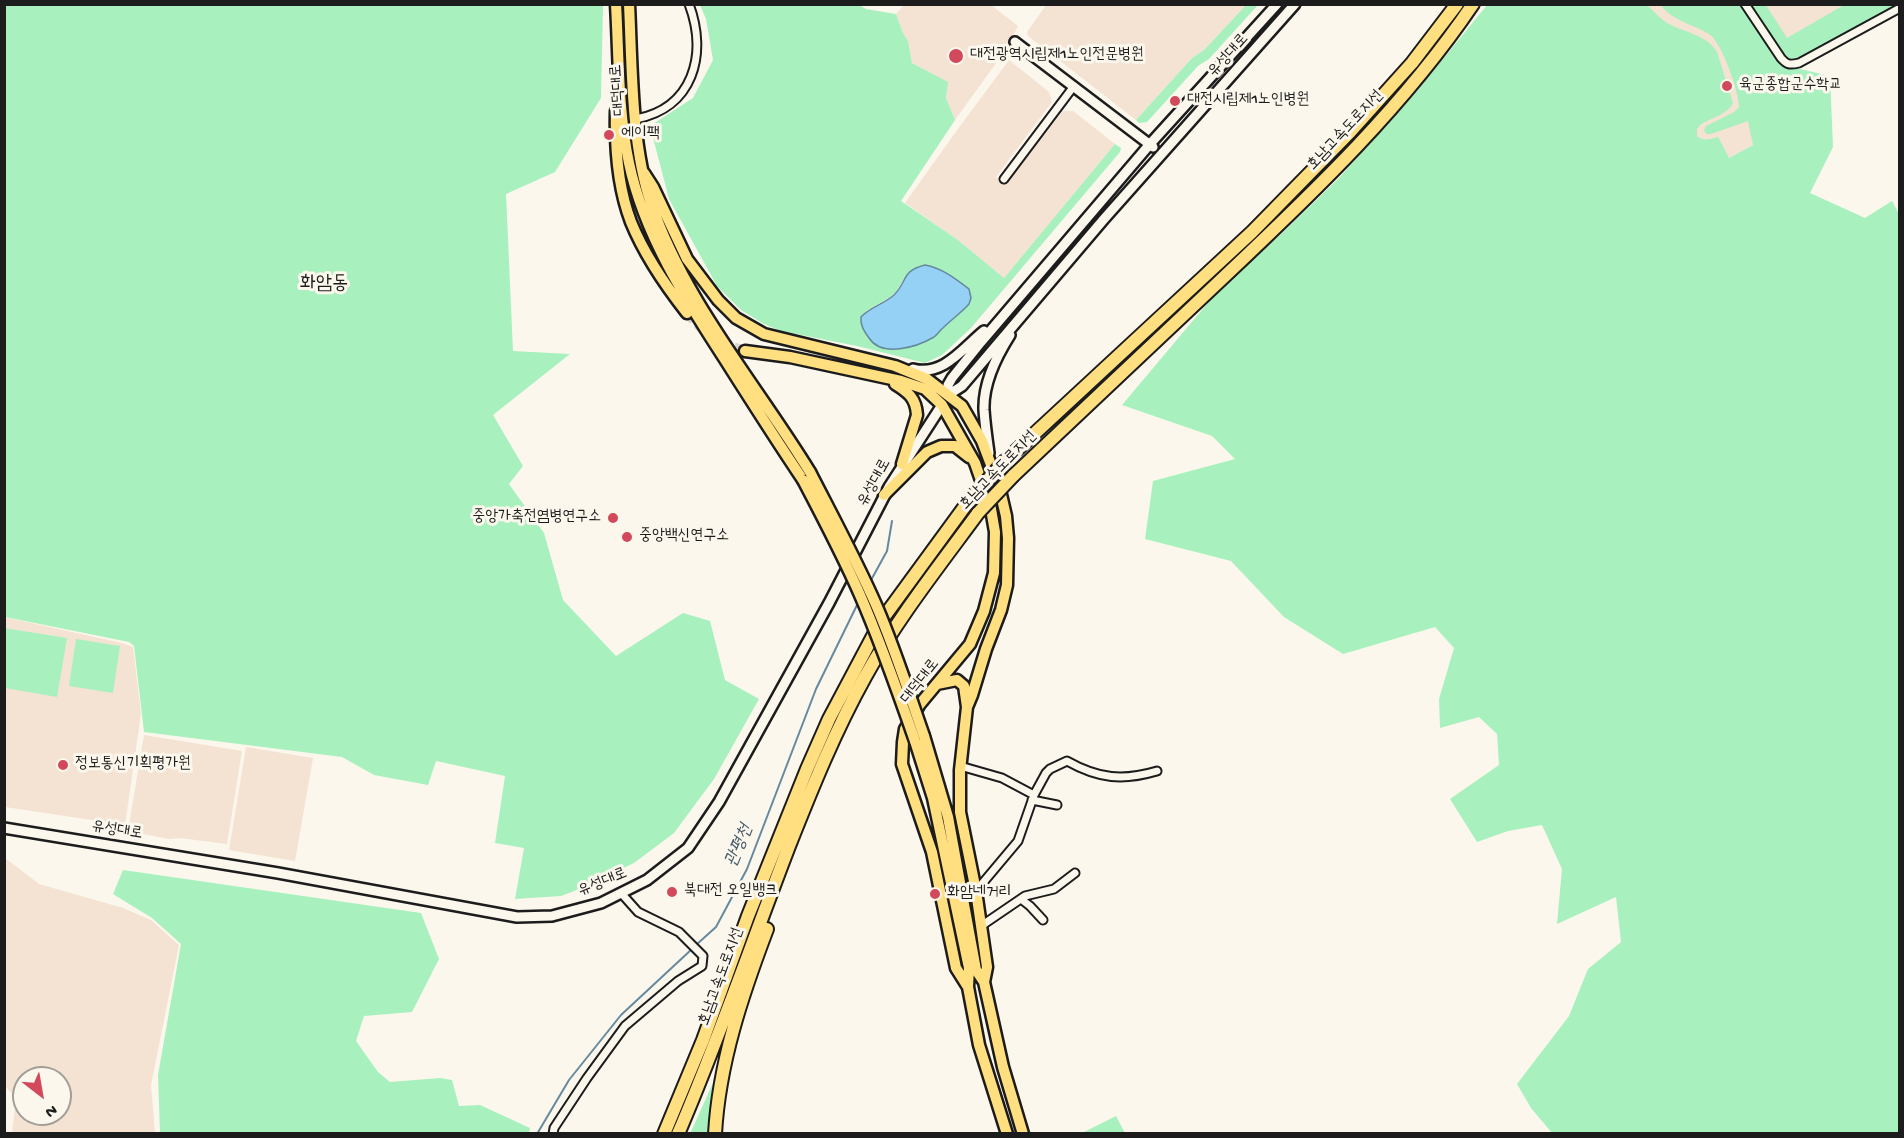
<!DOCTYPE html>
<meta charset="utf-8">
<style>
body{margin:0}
#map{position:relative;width:1904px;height:1138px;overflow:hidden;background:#fbf7ec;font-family:"Gochi Hand",sans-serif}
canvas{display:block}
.frame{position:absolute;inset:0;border:6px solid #1c1c1c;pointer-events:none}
.north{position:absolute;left:12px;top:1066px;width:60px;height:60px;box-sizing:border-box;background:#fbf7ec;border:2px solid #a29f99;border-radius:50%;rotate:149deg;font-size:16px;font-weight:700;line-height:24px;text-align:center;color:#1c1c1c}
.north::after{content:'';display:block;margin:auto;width:21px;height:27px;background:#d1495b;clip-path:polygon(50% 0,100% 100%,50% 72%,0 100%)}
</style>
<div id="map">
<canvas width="1904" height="1138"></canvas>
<div class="frame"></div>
<div class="north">N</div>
</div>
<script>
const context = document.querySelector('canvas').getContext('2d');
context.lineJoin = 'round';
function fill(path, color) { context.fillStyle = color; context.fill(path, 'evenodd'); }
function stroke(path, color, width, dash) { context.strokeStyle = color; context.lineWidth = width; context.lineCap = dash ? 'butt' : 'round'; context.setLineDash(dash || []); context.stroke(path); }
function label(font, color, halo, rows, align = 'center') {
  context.font = font + ' "Gochi Hand","Poor Story",sans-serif'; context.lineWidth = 6; context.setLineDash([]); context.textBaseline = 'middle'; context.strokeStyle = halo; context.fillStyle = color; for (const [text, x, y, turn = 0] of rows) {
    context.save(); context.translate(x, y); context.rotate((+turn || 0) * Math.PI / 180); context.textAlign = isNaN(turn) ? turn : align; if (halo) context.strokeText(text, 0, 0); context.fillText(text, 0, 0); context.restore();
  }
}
fill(new Path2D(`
 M 1899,4 L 1900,13 L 1795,67 L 1753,145 L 1729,158 L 1695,146 L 1673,31 L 1647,5 Z
 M 904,5 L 991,5 L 1018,26 L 1007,48 L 955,120 L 946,98 L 947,82 L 912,63 L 908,41 L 903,33 L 896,14 Z
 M 1046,5 L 1246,5 L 1204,50 L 1192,58 L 1136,120 L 1028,36 L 1027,32 Z
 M 1009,60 L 1049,92 L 1052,102 L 996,177 L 1006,184 L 1063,111 L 1073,111 L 1115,144 L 1004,278 L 958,240 L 905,203 L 955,133 Z
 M 4,617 L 122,643 L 133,647 L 141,714 L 125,825 L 5,807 Z
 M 144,735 L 242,751 L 227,844 L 180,838 L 169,839 L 128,831 Z
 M 246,747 L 313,758 L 295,861 L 229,850 Z
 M 5,858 L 39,884 L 123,908 L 151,920 L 179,945 L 151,1085 L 155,1133 L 12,1133 L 16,1098 L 4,1085 ZM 24,1078 L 60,1078 L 60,1114 L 24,1114 Z`), '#f4e2d3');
fill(new Path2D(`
 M 4,5 L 603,5 L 601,98 L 555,172 L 506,194 L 513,351 L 570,354 L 493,415 L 523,466 L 509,484 L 544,533 L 563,600 L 616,656 L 683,613 L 710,621 L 725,680 L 759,699 L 714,779 L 674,833 L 634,863 L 582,888 L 561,896 L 515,899 L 524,848 L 495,843 L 505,776 L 436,761 L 428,785 L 374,775 L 342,757 L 144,732 L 134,646 L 129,642 L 5,617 Z
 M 700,5 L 859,5 L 866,9 L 896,14 L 903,33 L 908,41 L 912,63 L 948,82 L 946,98 L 955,120 L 901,201 L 958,240 L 1004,278 L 1115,144 L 1121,148 L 1120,152 L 971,328 L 942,355 L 925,363 L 857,346 L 781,331 L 764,324 L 741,310 L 717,286 L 669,199 L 650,126 L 693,98 L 713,60 L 706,19 ZM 925,265 L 934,267 L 960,282 L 969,304 C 961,313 952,319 944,327 C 922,346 909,349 880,348 L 866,311 L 890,297 L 896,292 L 905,277 Z
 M 1246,5 L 1258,5 L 1209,59 L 1198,66 L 1147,122 L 1139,123 L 1136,120 L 1192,58 L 1204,50 Z
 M 1487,5 L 1647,5 C 1654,11 1660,19 1669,24 C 1686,33 1707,35 1717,52 L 1733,103 C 1727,115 1710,118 1700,125 L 1697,129 L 1697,136 C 1704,142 1710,139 1718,137 L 1729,158 L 1753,145 L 1748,121 L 1711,134 L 1707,134 L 1704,131 L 1706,126 L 1734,112 L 1739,107 C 1739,92 1722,42 1709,34 C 1693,24 1672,21 1661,5 L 1743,5 L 1783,65 L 1830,76 L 1833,147 L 1810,193 L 1865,218 L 1892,201 L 1899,214 L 1899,1133 L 1552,1133 L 1531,1108 L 1517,1084 L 1569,1016 L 1588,969 L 1621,942 L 1616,897 L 1557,924 L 1562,869 L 1542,825 L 1508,831 L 1477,842 L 1450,799 L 1499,765 L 1497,734 L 1479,717 L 1440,728 L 1439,699 L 1454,648 L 1435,627 L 1343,654 L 1284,617 L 1231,561 L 1145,539 L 1153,481 L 1235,459 L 1212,436 L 1122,405 L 1217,292 L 1279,236 L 1338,179 L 1412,97 Z
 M 1749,5 L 1766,5 L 1787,38 L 1844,5 L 1900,5 L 1800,58 L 1793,60 L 1785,59 Z
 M 4,628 L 67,638 L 57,697 L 5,688 Z
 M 76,639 L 120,646 L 113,693 L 69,686 Z
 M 123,870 L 421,913 L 439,959 L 412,1012 L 364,1016 L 356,1041 L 378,1072 L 390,1082 L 440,1078 L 452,1080 L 459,1106 L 480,1105 L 530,1128 L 529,1133 L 160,1133 L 158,1075 L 181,944 L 152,918 L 113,894 Z
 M 716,1076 L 711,1133 L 690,1134 Z
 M 1116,1116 L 1125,1133 L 1082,1133 Z`), '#a8f1be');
const water = new Path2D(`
 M 925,265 C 942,268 956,279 969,289 L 971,298 L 969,304 C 961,313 952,319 944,327 C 940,330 938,334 934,337 C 917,347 882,358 869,338 C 864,331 860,325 861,317 C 870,307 884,304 894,295 C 908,281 901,271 925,265 Z`);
fill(water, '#95d1f5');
stroke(water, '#65899e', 1.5);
stroke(new Path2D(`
 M 870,582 L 887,551 L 892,521
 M 696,945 L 716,927 L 747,869 L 816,689 L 858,603
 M 537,1134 L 569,1080 L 621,1015 L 692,949`), '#65899e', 2);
stroke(new Path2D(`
 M 687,313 L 705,332
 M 720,343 L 745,351`), '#dad6cd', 10, [10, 5]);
const street = new Path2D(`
 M 1745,4 L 1781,58 C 1787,65 1790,65 1799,63 L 1900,8
 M 636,119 C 693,108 708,55 689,4
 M 1004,179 L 1074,86
 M 960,766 L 1002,778 L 1034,795
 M 1032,800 L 1057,805
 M 976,891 L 1018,841 L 1034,795 L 1046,773 L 1050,769 L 1067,761 C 1099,779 1123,781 1157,771
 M 1021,899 L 1030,906 L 1043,920
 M 981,926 L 1025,896 L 1054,889 L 1075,873
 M 553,1134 L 554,1128 L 587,1078 L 625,1026 L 678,981 L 702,966 L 703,956 L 679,932 L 638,912 L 621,893`);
const secondary = new Path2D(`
 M 1277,4 L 1150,144 L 981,342 L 952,378 L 948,385 L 948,395 L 962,386 L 1104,219 L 1295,4
 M 1015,42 L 1153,147
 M 913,369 C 943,377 963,348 984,331
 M 989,453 C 987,439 985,425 984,410 C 983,383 996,357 1010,335
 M 4,828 L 278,873 L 517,917 L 552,916 L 601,903 L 647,880 L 688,848 L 719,802 L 829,603 L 889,487 L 942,405`);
const primary = new Path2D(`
 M 616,4 C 619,57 618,111 629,163 C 644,234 685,298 724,358 C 750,399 776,440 803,480
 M 629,4 C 632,66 631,145 651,203 C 684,301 756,384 810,472
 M 616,111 C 615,147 618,188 631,222 C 644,254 665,285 687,313
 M 644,173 L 653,187 L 687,259 L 718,300 L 736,318 L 764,334 L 895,366 L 927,379 L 962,406 L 982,441 L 999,486 L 1006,516 L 1008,538 L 1007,585 L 1001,610 L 986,649 L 972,695 L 967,707 L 960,770 L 960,812 L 976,891 L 987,967 L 984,982
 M 745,351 L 790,357 L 901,381 L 925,389 L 942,405 L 975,463 L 991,509 L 995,532 L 994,573 L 984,611 L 970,644 L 920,704 L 905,729 L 903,742 L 902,764 L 932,852 L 956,968 L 968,987
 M 895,384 C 908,392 916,398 917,415 L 902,464
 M 884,495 L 927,452 L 941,446 L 955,446 L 969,457
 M 937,684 L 957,680 L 964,686 L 967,707
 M 924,736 L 948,817 L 976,970 L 984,982 L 1003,1067 L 1023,1134
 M 915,741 L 933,798 L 969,968 L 968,987 L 979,1045 L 1007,1134`);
const highway = new Path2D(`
 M 1006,460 L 1252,232 L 1350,132 L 1412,63 L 1457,4
 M 1013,476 C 1084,409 1154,343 1225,276 C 1314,192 1404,106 1473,4
 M 664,1134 L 703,1040 L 748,916 L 807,769 L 829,719 L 881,621 L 971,498
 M 678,1134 C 719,1039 752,942 789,846 C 812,788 835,731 865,677 C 897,619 939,566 978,513
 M 715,1134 C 719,1063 742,995 767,929`);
stroke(street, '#1c1c1c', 11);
stroke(secondary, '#1c1c1c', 14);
stroke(primary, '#1c1c1c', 15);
stroke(highway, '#1c1c1c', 16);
stroke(street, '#fbf7ec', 7);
stroke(secondary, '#fbf7ec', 9);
stroke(primary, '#ffdf80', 10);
stroke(highway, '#ffdf80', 12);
const primaryBridge = new Path2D(`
 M 810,472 C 833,517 857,561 877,607 C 895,649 909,693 924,736
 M 803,480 C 823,518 843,556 860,595 C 881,643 898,692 915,741`);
const highwayBridge = new Path2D(`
 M 971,498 L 1006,460
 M 978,513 L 1013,476`);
stroke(primaryBridge, '#1c1c1c', 15, []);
stroke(highwayBridge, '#1c1c1c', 16, []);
stroke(primaryBridge, '#ffdf80', 10);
stroke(highwayBridge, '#ffdf80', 12);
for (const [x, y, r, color] of [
 [956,56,8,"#d1495b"],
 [1727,86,6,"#d1495b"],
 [1175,101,6,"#d1495b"],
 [609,135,6,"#d1495b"],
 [613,518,6,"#d1495b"],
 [627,537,6,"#d1495b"],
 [63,765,6,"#d1495b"],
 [672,892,6,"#d1495b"],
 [935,894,6,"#d1495b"]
]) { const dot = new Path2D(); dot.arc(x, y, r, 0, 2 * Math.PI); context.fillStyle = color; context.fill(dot); stroke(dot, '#fbf7ec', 2); }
label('16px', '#1c1c1c', '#fbf7ec', [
 ["대전광역시립제1노인전문병원",970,56],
 ["육군종합군수학교",1739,86],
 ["대전시립제1노인병원",1187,101],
 ["에이팩",621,135],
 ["중앙가축전염병연구소",601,518,"right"],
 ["중앙백신연구소",639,537],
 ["정보통신기획평가원",75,765],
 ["북대전 오일뱅크",684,892],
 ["화암네거리",947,894]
], 'left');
label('16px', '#1c1c1c', '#fbf7ec', [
 ["유성대로",1229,56,-48],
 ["대덕대로",619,90,-94],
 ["호남고속도로지선",1346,131,-47],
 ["호남고속도로지선",999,471,-46],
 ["유성대로",875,483,-61],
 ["대덕대로",921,682,-52],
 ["유성대로",117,831,9],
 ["유성대로",603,883,-22],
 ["호남고속도로지선",722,977,-70]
]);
label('italic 18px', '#465b68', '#fbf7ec', [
 ["관평천",740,846,-67]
]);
label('20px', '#1c1c1c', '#fbf7ec', [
 ["화암동",324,285]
]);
</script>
